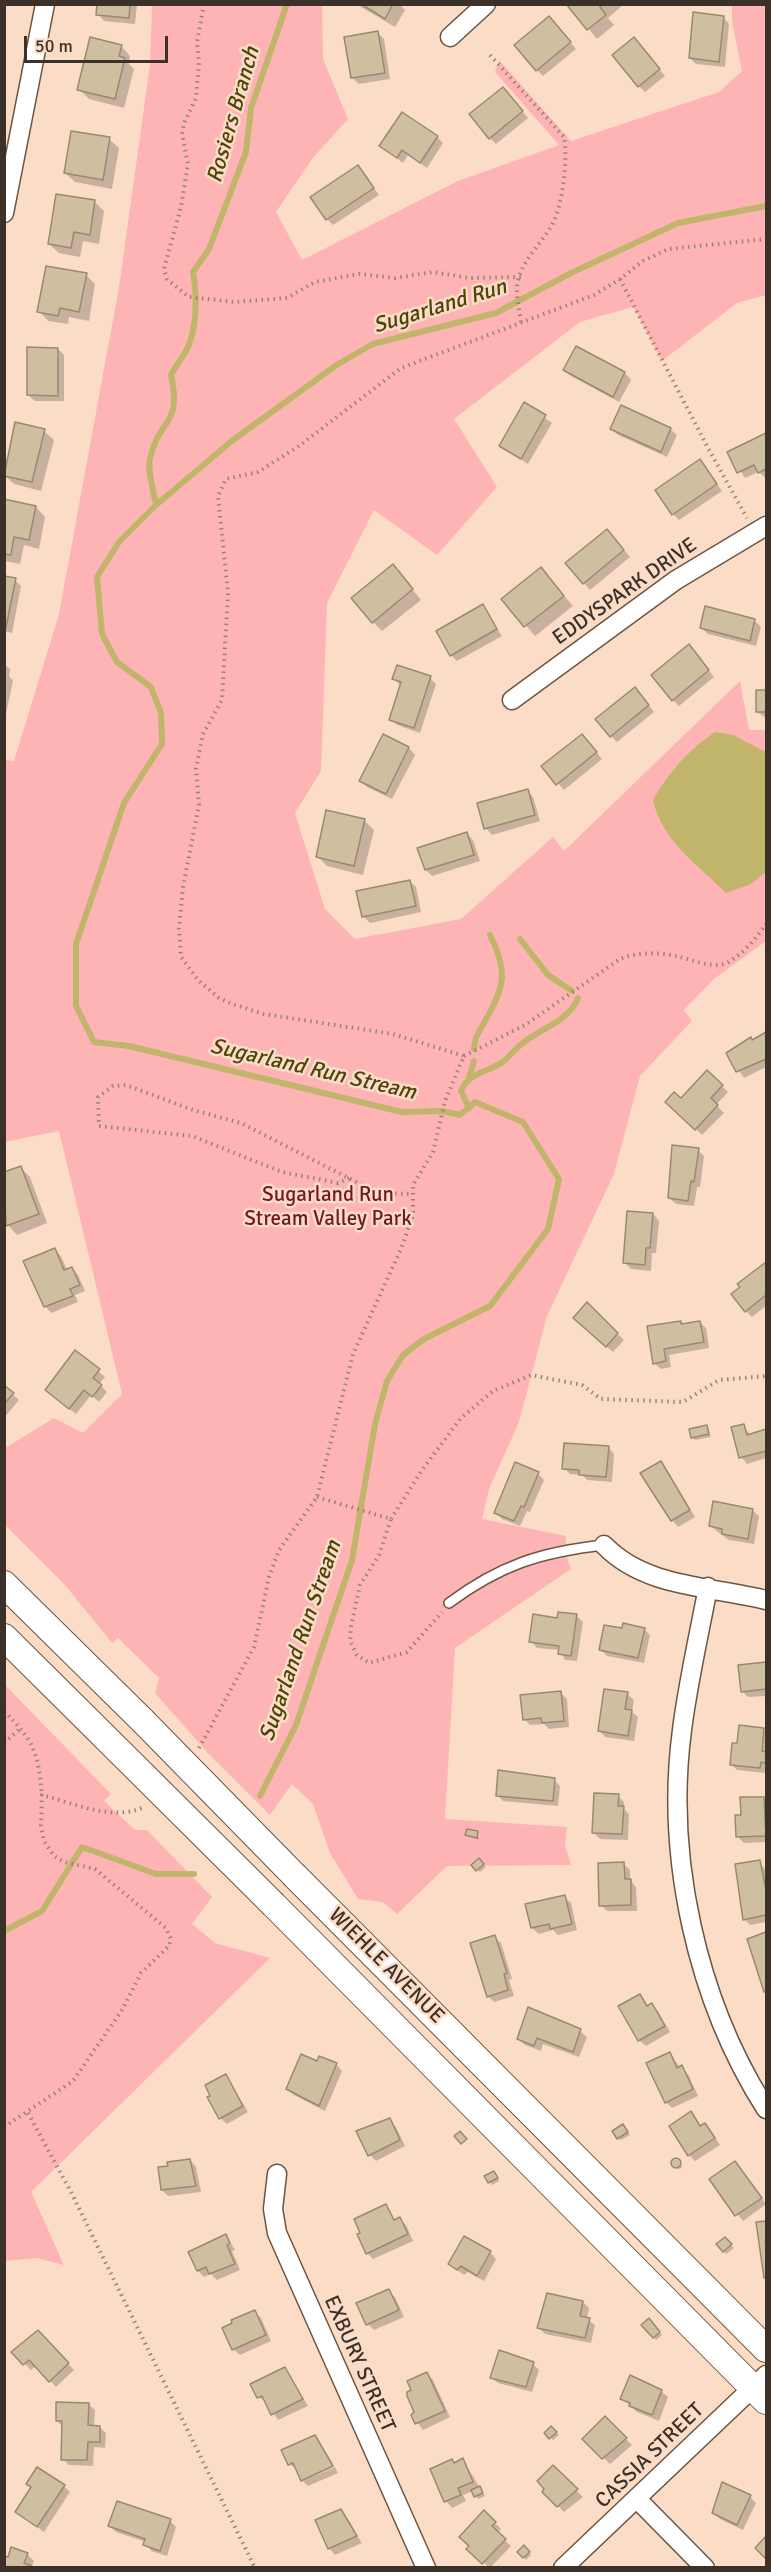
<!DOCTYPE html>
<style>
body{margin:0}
#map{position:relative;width:771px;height:2572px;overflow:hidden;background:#fbddc7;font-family:Signika,sans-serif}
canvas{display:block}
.frame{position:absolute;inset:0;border:6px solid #3c3129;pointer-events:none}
.scale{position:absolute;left:24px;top:36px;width:144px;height:27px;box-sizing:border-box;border:3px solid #3c3129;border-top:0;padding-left:8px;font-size:18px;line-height:21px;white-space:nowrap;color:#3c3129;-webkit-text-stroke:4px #fbddc7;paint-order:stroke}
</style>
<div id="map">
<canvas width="771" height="2572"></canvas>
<div class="frame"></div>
<div class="scale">50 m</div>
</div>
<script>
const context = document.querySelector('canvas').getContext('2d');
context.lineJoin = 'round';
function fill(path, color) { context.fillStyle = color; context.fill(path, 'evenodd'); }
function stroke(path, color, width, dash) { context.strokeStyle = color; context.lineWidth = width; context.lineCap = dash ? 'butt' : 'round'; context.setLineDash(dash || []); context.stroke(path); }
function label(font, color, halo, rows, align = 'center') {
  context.font = font + ' Signika,sans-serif'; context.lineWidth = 5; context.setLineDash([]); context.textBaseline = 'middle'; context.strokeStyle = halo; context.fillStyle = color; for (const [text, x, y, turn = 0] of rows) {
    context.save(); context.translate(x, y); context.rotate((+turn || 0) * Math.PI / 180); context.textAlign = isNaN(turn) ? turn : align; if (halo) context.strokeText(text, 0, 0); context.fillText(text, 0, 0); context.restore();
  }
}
fill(new Path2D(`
 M 152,5 L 322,5 L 323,59 L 348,119 L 312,159 L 276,212 L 302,260 L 458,181 L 559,145 L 495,72 L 499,60 L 571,141 L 719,92 L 742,71 L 732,22 L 732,5 L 766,5 L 766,295 L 737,303 L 662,361 L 633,307 L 580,322 L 454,419 L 497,487 L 437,555 L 374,510 L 327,603 L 321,771 L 295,813 L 325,909 L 355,939 L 461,919 L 553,837 L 564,851 L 740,681 L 749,730 L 766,730 L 766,941 L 714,979 L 684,1010 L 692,1021 L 640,1076 L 614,1174 L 547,1316 L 519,1422 L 489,1489 L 482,1519 L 566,1536 L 565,1553 L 571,1569 L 455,1648 L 445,1819 L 567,1827 L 565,1845 L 571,1865 L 447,1866 L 397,1914 L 383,1902 L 358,1899 L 330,1853 L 313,1804 L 292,1784 L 270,1815 L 207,1752 L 155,1693 L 159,1678 L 118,1638 L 112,1643 L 64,1584 L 5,1525 L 5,1448 L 54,1418 L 83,1433 L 122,1394 L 59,1131 L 5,1142 L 4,760 L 14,761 L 59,614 L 119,287 L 150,65 Z
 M 5,1685 L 111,1794 L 104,1801 L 135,1830 L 147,1830 L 212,1897 L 192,1924 L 215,1943 L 270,1958 L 31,2192 L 64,2265 L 37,2258 L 5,2261 Z`), '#feb4b5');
fill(new Path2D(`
 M 715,732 L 733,735 L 766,752 L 766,872 L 749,885 L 726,893 C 699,866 661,840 653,800 C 669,772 688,750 715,732 Z`), '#c1b56c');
fill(new Path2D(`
 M 99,4 L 137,4 L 135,24 L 104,21 L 98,14 Z
 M 356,4 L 399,4 L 405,10 L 395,27 Z
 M 568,4 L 624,4 L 608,18 L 614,25 L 597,39 Z
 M 723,17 L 729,24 L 725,67 L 696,64 L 690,58 Z
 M 555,24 L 576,49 L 543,76 L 537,70 Z
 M 378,33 L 384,39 L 390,79 L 359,84 L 352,78 Z
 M 121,46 L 130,56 L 129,64 L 134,69 L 124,108 L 89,99 L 79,89 Z
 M 640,46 L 665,76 L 645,92 L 639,86 Z
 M 509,95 L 528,118 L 496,144 L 490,138 Z
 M 437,137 L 443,143 L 427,168 L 408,155 L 403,163 L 381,146 Z
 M 109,139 L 119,148 L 112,189 L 75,182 L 65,173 Z
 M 358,166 L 379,195 L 333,225 L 327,219 Z
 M 94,201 L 104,211 L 99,244 L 83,241 L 80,257 L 59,253 L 49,244 Z
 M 86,275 L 95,284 L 89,321 L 69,317 L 68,324 L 48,321 L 39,311 Z
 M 576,348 L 625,373 L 631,380 L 619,402 L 571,376 L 565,370 Z
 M 58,349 L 64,355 L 64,401 L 35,401 L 28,395 Z
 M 525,404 L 552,423 L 528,464 L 501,446 Z
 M 16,424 L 44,431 L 54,440 L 41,491 L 14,484 L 4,475 Z
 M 612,429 L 670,429 L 677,435 L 667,457 L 618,435 Z
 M 766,435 L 766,478 L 758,472 L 745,478 L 729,453 Z
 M 700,461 L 722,491 L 679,520 L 673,514 Z
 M 4,501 L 36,507 L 45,517 L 39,549 L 24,545 L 20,564 L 4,561 Z
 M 613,537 L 630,557 L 590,590 L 584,583 Z
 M 541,569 L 573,606 L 535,636 L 503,599 Z
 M 402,576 L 421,600 L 382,631 L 373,622 Z
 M 4,578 L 15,580 L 21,586 L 12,633 L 4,631 Z
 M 483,606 L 502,636 L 457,661 L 451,655 Z
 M 754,620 L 761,627 L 756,646 L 708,634 L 701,628 Z
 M 695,653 L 714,677 L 679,706 L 673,700 Z
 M 4,664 L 10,669 L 9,676 L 13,681 L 5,718 Z
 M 430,678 L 436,684 L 420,733 L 397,725 L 391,719 L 400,685 L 394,679 Z
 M 758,691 L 766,691 L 766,718 L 757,712 Z
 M 641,695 L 654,712 L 617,742 L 611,736 Z
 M 384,736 L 409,748 L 415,755 L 392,799 L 367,787 L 361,780 Z
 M 588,742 L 602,759 L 564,790 L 543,767 Z
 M 527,790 L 533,797 L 540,821 L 492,835 L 486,828 Z
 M 364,820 L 374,830 L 363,875 L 327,866 L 317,856 Z
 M 467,834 L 473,840 L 480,861 L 432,876 L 426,870 Z
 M 409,881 L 416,887 L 421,912 L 370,923 L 364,917 L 358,893 Z
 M 766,1034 L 766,1067 L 744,1078 L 728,1054 Z
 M 707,1072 L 728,1092 L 716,1105 L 724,1113 L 702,1135 L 667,1102 L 681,1100 Z
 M 698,1150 L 704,1156 L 700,1187 L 697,1187 L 694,1206 L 676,1204 L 669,1198 Z
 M 20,1167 L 30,1177 L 47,1223 L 17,1235 L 8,1225 L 4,1217 L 4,1173 Z
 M 653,1214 L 659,1221 L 656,1253 L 652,1253 L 651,1271 L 631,1269 L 625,1263 Z
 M 55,1250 L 61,1256 L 67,1270 L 72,1268 L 78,1275 L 85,1291 L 75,1295 L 78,1302 L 51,1313 L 45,1306 Z
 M 766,1264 L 766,1306 L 752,1317 L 746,1311 L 739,1284 Z
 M 587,1305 L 624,1340 L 613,1352 L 581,1324 Z
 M 680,1322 L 683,1325 L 700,1322 L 706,1328 L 709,1348 L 669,1355 L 671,1367 L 661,1369 L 654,1363 Z
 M 76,1352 L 105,1377 L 99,1384 L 107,1392 L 99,1402 L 91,1395 L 76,1414 L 53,1396 Z
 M 4,1387 L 19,1400 L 4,1418 Z
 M 706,1426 L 711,1437 L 695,1440 L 692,1437 Z
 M 743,1426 L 750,1435 L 766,1431 L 766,1458 L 747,1464 L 741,1457 Z
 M 608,1447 L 614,1454 L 612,1482 L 587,1480 L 582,1475 L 570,1474 L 564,1468 Z
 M 661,1463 L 695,1517 L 678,1527 L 672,1520 Z
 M 538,1474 L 544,1480 L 530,1512 L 527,1511 L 520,1526 L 502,1519 L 496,1512 Z
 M 752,1510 L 759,1516 L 754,1544 L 729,1540 L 710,1526 Z
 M 577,1616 L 583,1622 L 577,1661 L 565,1660 L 560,1650 L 537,1648 L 531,1641 L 558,1619 Z
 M 644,1629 L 650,1635 L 644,1663 L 607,1656 L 600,1649 L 623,1630 Z
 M 766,1664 L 766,1696 L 748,1697 L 742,1691 L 740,1666 Z
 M 560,1692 L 567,1699 L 569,1727 L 549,1729 L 544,1724 L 530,1725 L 524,1719 Z
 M 627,1694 L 634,1700 L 632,1712 L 638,1717 L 634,1741 L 605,1737 L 599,1730 Z
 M 763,1729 L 766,1732 L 766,1773 L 737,1770 L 731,1764 L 739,1745 Z
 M 499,1772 L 554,1780 L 560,1786 L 558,1806 L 503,1801 L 497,1795 Z
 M 618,1796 L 624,1802 L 624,1809 L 629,1814 L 628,1840 L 600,1839 L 593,1832 Z
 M 764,1798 L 766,1801 L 766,1842 L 744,1843 L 737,1836 L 742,1817 Z
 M 477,1833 L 479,1840 L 467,1835 Z
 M 479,1860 L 486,1867 L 480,1872 L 473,1865 Z
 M 759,1861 L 766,1871 L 766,1922 L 750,1925 L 744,1919 Z
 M 624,1864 L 630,1870 L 630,1880 L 636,1887 L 637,1911 L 607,1911 L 601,1905 Z
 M 564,1897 L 571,1903 L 577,1930 L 558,1935 L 553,1930 L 539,1934 L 532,1928 L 527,1905 Z
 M 766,1934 L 766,1993 L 749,1940 Z
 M 494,1937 L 501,1943 L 512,1979 L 509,1980 L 514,1996 L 494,2002 L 488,1996 Z
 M 639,1996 L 648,2007 L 652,2005 L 658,2011 L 670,2032 L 646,2046 L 639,2040 Z
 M 580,2031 L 587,2037 L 579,2057 L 543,2044 L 541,2051 L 525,2045 L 518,2039 Z
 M 670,2053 L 680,2068 L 688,2074 L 698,2096 L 672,2108 L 666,2102 Z
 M 317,2063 L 336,2064 L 342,2071 L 325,2111 L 294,2095 L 288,2089 Z
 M 226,2076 L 248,2112 L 227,2124 L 220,2118 Z
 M 691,2113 L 701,2127 L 704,2125 L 711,2131 L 720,2145 L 695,2161 L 689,2155 Z
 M 389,2120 L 396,2127 L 405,2146 L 376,2161 L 370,2155 Z
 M 623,2126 L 630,2135 L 621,2140 L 618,2138 Z
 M 190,2160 L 196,2167 L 201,2192 L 168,2196 L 162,2190 L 170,2167 Z
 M 679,2160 L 682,2168 L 678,2169 L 674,2161 Z
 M 735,2163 L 766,2204 L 743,2221 L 711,2180 Z
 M 496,2175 L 499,2181 L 492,2185 L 490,2182 Z
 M 386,2206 L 396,2221 L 400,2219 L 406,2225 L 413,2241 L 373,2259 L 367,2253 L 362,2234 Z
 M 766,2222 L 766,2278 L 758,2223 Z
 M 226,2235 L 235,2250 L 232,2251 L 240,2270 L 217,2280 L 211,2274 L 204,2277 L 198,2271 L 190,2253 Z
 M 725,2239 L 734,2248 L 726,2254 L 718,2245 Z
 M 490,2252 L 496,2259 L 484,2281 L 468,2272 L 464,2275 L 449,2264 Z
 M 388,2291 L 395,2297 L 404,2317 L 374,2330 L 368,2324 Z
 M 583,2302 L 589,2308 L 587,2319 L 595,2325 L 591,2343 L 545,2334 L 539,2328 Z
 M 255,2312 L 261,2318 L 271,2341 L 240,2355 L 233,2349 Z
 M 649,2320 L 662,2335 L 656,2340 L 643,2325 Z
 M 38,2332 L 74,2370 L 56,2387 L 36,2366 L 31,2370 L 13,2352 Z
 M 533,2364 L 539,2370 L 532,2392 L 498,2383 L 491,2377 Z
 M 285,2369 L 308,2406 L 278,2420 L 267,2402 L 258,2397 Z
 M 427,2374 L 433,2380 L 450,2417 L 423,2430 L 413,2416 Z
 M 661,2391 L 668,2397 L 659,2421 L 637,2412 L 622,2398 Z
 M 88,2404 L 95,2410 L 94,2427 L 99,2427 L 106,2433 L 105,2448 L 94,2447 L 93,2466 L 69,2465 L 63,2459 L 63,2427 L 57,2421 Z
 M 605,2418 L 632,2445 L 610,2464 L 584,2439 Z
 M 551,2428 L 559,2435 L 553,2440 L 546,2433 Z
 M 315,2436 L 333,2464 L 302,2480 L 297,2469 L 289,2464 Z
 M 463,2460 L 485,2496 L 478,2499 L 473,2491 L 463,2495 L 466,2501 L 452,2508 L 446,2501 L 455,2464 Z
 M 335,2467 L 338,2473 L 308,2486 L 303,2481 Z
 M 553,2467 L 583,2497 L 564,2512 L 544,2492 Z
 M 64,2486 L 70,2492 L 44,2532 L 17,2512 Z
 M 750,2497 L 756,2503 L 743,2530 L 720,2519 L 714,2513 Z
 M 341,2511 L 362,2543 L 335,2555 L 329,2548 Z
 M 484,2512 L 501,2529 L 497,2533 L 511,2546 L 490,2568 L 468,2549 Z
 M 170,2521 L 176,2527 L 167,2556 L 151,2551 L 146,2542 L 116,2532 L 110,2526 Z
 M 524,2547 L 531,2555 L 526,2560 L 519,2552 Z
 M 27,2554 L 34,2561 L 31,2567 L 4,2568 Z`), '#0003');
stroke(new Path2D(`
 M 156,505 C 154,492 147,471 150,458 C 160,417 182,426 171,375 C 176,365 184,356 188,347 C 198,323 197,297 193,272 L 209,249 L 246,152 L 251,108 L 287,4
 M 520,939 L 548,975 L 572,991
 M 474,1049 C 474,1038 479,1032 484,1023 C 504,988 509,972 490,935
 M 469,1078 L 474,1061
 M 469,1108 L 461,1091 C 469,1072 488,1072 503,1062 C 510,1056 516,1048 524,1042 C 542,1028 569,1021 578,998
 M 260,1796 L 296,1725 L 352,1560 L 375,1424 L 387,1381 L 403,1355 L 424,1339 L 490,1306 L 548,1229 L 559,1179 L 523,1122 L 475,1102 L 460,1115 L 443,1111 L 402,1112 L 129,1046 L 94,1042 L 76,1006 L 76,944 L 124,803 L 162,744 L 161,713 L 151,687 L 117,662 L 102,634 L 97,577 L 119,542 L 156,505 L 233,440 L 338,364 L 373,344 L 496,313 L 571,273 L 678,223 L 766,206
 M 4,1931 L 42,1911 L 82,1847 L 156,1874 L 194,1874`), '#c1b56c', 6);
const building = new Path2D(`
 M 97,4 L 130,4 L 129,18 L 96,15 Z
 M 361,4 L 393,4 L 385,19 Z
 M 566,4 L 603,4 L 600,7 L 606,15 L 587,30 Z
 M 693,12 L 724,16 L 719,62 L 689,58 Z
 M 549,16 L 571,42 L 536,71 L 514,45 Z
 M 378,31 L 385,73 L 351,78 L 344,37 Z
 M 90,37 L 122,45 L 119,56 L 125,58 L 115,99 L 77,90 Z
 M 634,37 L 660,69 L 638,87 L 612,55 Z
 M 503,87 L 523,111 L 489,139 L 469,114 Z
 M 402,112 L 438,136 L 420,163 L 402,150 L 397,158 L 379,146 Z
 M 71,131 L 110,137 L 103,180 L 64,173 Z
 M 358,165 L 374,188 L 326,220 L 310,197 Z
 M 56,194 L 95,200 L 90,235 L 74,232 L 71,248 L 48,244 Z
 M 46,266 L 87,273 L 79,312 L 60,308 L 58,316 L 37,312 Z
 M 576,346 L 625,372 L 613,397 L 563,370 Z
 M 27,347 L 58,348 L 58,396 L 27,395 Z
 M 524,402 L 546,415 L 521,459 L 499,446 Z
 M 621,405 L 671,428 L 661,452 L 610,429 Z
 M 15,422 L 45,429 L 32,482 L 4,476 Z
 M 766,433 L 766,469 L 758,473 L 754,465 L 737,473 L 727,452 Z
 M 700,459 L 717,484 L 672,515 L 655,490 Z
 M 4,499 L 36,506 L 29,540 L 14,537 L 11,555 L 4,554 Z
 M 607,529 L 624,550 L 583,584 L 565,563 Z
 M 393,564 L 413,589 L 372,623 L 351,598 Z
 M 541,567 L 564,596 L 524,627 L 501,599 Z
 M 4,576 L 16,578 L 6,627 L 4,627 Z
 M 483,604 L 497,629 L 450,656 L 436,631 Z
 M 705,606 L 755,619 L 750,641 L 700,628 Z
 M 689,644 L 709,670 L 672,701 L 651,675 Z
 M 397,665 L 431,676 L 414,728 L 389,720 L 401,682 L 392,679 Z
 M 635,687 L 649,705 L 610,737 L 595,719 Z
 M 756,690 L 766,690 L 766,712 L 756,712 Z
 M 383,734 L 409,747 L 386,794 L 359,781 Z
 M 582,734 L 597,752 L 556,785 L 541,766 Z
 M 528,789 L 535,815 L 484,829 L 477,803 Z
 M 326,810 L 365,819 L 354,866 L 316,857 Z
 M 467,832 L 474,855 L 425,870 L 417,848 Z
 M 410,880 L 416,906 L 362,917 L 356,891 Z
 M 766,1032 L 766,1059 L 736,1072 L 726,1053 L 751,1037 L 752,1040 Z
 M 707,1070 L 723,1085 L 711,1098 L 718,1105 L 695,1130 L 665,1102 L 674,1092 L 681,1098 Z
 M 672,1145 L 699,1148 L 694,1182 L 691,1181 L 688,1201 L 668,1198 Z
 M 21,1166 L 39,1214 L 6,1226 L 4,1172 Z
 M 627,1211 L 653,1213 L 650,1248 L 646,1248 L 645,1265 L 623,1263 Z
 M 55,1248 L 64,1270 L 72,1267 L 80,1285 L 70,1289 L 73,1296 L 44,1307 L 23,1261 Z
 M 766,1262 L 766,1295 L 745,1312 L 731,1294 L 740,1287 L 737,1284 Z
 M 587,1302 L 618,1333 L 606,1347 L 573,1318 Z
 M 681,1321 L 681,1324 L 700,1321 L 704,1342 L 664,1349 L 666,1361 L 653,1364 L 647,1326 Z
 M 75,1350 L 100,1369 L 93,1378 L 102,1385 L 92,1397 L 84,1390 L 69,1409 L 45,1390 Z
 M 4,1385 L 14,1393 L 4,1404 Z
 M 744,1424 L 747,1435 L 766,1429 L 766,1451 L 739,1458 L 731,1427 Z
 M 707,1425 L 709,1434 L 691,1438 L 689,1429 Z
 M 564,1443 L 609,1446 L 606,1477 L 579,1475 L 579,1470 L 562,1469 Z
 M 661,1461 L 690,1510 L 671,1521 L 640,1473 Z
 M 515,1462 L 539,1472 L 524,1507 L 521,1506 L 514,1521 L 494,1513 Z
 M 713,1501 L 753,1509 L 748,1539 L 722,1534 L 722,1529 L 709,1526 Z
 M 558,1612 L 577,1614 L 571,1656 L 558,1654 L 559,1646 L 529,1642 L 533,1614 L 557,1618 Z
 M 623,1623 L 645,1628 L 638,1658 L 599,1650 L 604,1625 L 622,1628 Z
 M 766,1662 L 766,1689 L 741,1692 L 738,1665 Z
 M 604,1689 L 628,1692 L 625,1709 L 632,1710 L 628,1736 L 598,1731 Z
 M 561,1691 L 564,1721 L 542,1723 L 541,1718 L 523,1720 L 520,1695 Z
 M 739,1725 L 764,1728 L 762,1751 L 766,1752 L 766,1763 L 761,1762 L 760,1768 L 730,1765 L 732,1743 L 737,1743 Z
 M 498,1770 L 555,1778 L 553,1801 L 496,1796 Z
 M 594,1793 L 619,1794 L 618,1806 L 624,1806 L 622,1834 L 592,1833 Z
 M 740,1797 L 764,1797 L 766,1836 L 736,1837 L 735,1815 L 741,1815 Z
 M 467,1829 L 478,1831 L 477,1838 L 465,1835 Z
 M 479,1858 L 484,1864 L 476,1871 L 471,1865 Z
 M 760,1860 L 766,1890 L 766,1915 L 743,1920 L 735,1864 Z
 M 624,1862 L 625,1879 L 631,1879 L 631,1905 L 599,1906 L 598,1863 Z
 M 565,1895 L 572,1924 L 550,1929 L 549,1924 L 531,1928 L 525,1904 Z
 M 766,1932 L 766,1992 L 764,1992 L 747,1939 Z
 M 495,1935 L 507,1973 L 504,1974 L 508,1990 L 487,1997 L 470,1943 Z
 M 640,1994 L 647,2006 L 652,2003 L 665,2026 L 638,2041 L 618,2006 Z
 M 528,2007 L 581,2029 L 573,2052 L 537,2038 L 534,2046 L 517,2039 Z
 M 670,2052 L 677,2068 L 682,2065 L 693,2089 L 665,2103 L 646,2063 Z
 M 301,2054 L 317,2061 L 319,2056 L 337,2063 L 319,2106 L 286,2089 Z
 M 226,2074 L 243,2106 L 219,2119 L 207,2097 L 210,2096 L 205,2085 Z
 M 691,2111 L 700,2126 L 705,2123 L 715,2138 L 688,2156 L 669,2126 Z
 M 390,2118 L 400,2140 L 368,2156 L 356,2131 Z
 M 623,2124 L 628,2132 L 617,2139 L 612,2131 Z
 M 460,2131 L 467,2139 L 461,2144 L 454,2136 Z
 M671 2163a5 5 0 1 1 10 0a5 5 0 1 1-10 0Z
 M 190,2159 L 196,2186 L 161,2190 L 158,2167 L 168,2166 L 167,2162 Z
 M 735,2161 L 762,2198 L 735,2216 L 709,2179 Z
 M 494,2171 L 498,2178 L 488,2183 L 484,2176 Z
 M 386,2204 L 394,2220 L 400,2217 L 408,2234 L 366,2254 L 357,2234 L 360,2233 L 354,2219 Z
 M 766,2221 L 766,2277 L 764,2278 L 756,2222 Z
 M 226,2234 L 230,2243 L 227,2245 L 235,2264 L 209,2274 L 206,2267 L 197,2271 L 188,2252 Z
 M 464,2236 L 491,2251 L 477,2276 L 461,2266 L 457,2270 L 448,2264 Z
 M 725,2237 L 732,2244 L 723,2252 L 716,2244 Z
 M 389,2289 L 399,2310 L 366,2325 L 356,2303 Z
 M 547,2293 L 583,2301 L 580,2316 L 590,2318 L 585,2338 L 537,2328 Z
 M 255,2310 L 266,2335 L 232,2350 L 222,2328 L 232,2323 L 231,2320 Z
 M 649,2318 L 660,2332 L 653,2338 L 641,2325 Z
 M 38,2330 L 69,2363 L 49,2382 L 29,2360 L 23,2365 L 11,2352 Z
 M 499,2350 L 534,2362 L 526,2387 L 490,2378 Z
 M 285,2367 L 303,2399 L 271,2415 L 262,2396 L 257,2398 L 250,2384 Z
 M 427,2372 L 445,2411 L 415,2424 L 411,2415 L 414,2412 L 407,2396 L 407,2392 L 411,2390 L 407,2381 Z
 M 630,2375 L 662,2390 L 652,2415 L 629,2406 L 630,2403 L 620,2399 Z
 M 56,2402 L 89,2403 L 88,2425 L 100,2426 L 100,2442 L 88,2442 L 87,2460 L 61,2460 L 62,2421 L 56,2421 Z
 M 605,2416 L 627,2438 L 602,2459 L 582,2439 Z
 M 551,2426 L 557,2432 L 549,2439 L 544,2433 Z
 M 315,2435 L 333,2466 L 301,2481 L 293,2463 L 288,2465 L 281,2450 Z
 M 463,2458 L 473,2482 L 458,2488 L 461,2495 L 444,2502 L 430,2469 L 452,2459 L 454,2463 Z
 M 553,2465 L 578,2489 L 557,2507 L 542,2492 L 544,2489 L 537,2481 Z
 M 37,2467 L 65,2485 L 37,2527 L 15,2512 L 31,2487 L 26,2484 Z
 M 722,2482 L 751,2495 L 737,2525 L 712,2513 Z
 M 480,2486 L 483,2493 L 474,2497 L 471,2490 Z
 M 117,2501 L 171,2519 L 160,2551 L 143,2545 L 145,2539 L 108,2526 Z
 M 341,2509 L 357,2536 L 328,2549 L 315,2520 Z
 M 484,2510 L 496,2522 L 492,2526 L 506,2539 L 482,2564 L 466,2549 L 469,2546 L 459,2537 Z
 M 766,2536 L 766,2559 L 755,2548 Z
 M 524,2545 L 530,2552 L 523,2558 L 517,2552 Z
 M 11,2547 L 28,2553 L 24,2563 L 36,2568 L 4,2568 L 4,2556 L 8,2557 Z`);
fill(building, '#d0bea1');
stroke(building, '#9a896e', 1.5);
const lane = new Path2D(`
 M 449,1603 C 500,1565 541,1552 604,1545`);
const street = new Path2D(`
 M 450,37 L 486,4
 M 4,213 L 45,4
 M 512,700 L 676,580 L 766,526
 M 604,1545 C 645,1588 711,1586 766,1600
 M 708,1587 C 699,1635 688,1682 682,1730 C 665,1857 697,2001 766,2109
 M 277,2174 L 273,2209 L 277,2233 L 426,2568
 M 637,2499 L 705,2568
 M 563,2568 L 766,2375`);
const secondary = new Path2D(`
 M 4,1584 L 143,1721
 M 4,1637 L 121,1753
 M 295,1876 L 766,2349
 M 274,1905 L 766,2401`);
stroke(lane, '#6d5542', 12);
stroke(street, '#6d5542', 21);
stroke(secondary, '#6d5542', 28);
stroke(new Path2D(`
 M 204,4 L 197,42 L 199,62 L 196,98 L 184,123 L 182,134 L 188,164 L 181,207 L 164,269 L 167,279 L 189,297 L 235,302 L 287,298 L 315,282 L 359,274 L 395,278 L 433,272 L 470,278 L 521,277
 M 490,55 L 564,137 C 568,157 563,204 553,223 C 542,244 520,261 517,286 C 516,297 520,312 521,323
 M 620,279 L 708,448 L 747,518
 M 464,1056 L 525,1025 L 620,959 C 637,952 658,952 676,956 C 692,959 714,971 730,961 C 745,952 757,937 766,924
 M 349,1178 L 338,1183 L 282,1172 L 192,1136 L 99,1126 L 98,1097 L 113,1086 L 126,1085 L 193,1110 L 241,1123 L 364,1186 L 383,1193 L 412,1194
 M 317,1497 L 391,1519 L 379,1555 L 360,1585 L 351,1626 L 350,1641 L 357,1655 L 369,1663 L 407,1652 L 442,1612
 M 391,1519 L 422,1470 L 461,1418 L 493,1391 L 531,1375 L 582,1385 L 601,1399 L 683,1402 L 719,1380 L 766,1376
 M 4,1711 C 35,1742 38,1753 42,1795
 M 4,1743 L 21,1728
 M 199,1748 L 254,1647 L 269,1577 L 279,1550 L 317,1497 L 353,1354 L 401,1249 L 413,1215 L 413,1185 L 433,1152 L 445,1101 L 464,1056 L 393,1034 L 264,1014 L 232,1004 L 219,998 L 198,980 L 181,957 L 179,929 L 183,887 L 199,805 L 196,769 L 203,734 L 222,700 L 228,593 L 218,496 L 226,479 L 258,472 L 299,446 L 401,368 L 594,295 L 620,279 L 643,261 L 668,249 L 766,239
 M 28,2113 L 71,2192 L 255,2568
 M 4,2127 L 73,2081 L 122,2010 L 141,1973 L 169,1946 L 171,1939 L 166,1928 L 95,1869 L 64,1862 L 54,1856 L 44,1841 L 41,1826 L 42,1795 C 74,1803 113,1822 144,1807`), '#988475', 4, [1.5, 4.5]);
stroke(lane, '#fff', 9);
stroke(street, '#fff', 18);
stroke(secondary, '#fff', 26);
const secondaryBridge = new Path2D(`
 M 143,1721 L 295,1876
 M 121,1753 L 274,1905`);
stroke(secondaryBridge, '#6d5542', 28, []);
stroke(secondaryBridge, '#fff', 26);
label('21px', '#3c3129', '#fbddc7', [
 ["EDDYSPARK DRIVE",625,592,-35],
 ["WIEHLE AVENUE",386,1966,45],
 ["EXBURY STREET",359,2364,66],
 ["CASSIA STREET",650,2456,-44]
]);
label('21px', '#731725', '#fbddc7', [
 ["Sugarland Run",328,1195],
 ["Stream Valley Park",328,1219]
]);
label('italic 22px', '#4d4409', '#fbddc7', [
 ["Rosiers Branch",234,115,-74],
 ["Sugarland Run",440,307,-17],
 ["Sugarland Run Stream",313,1070,13],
 ["Sugarland Run Stream",301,1641,-71]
]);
</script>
